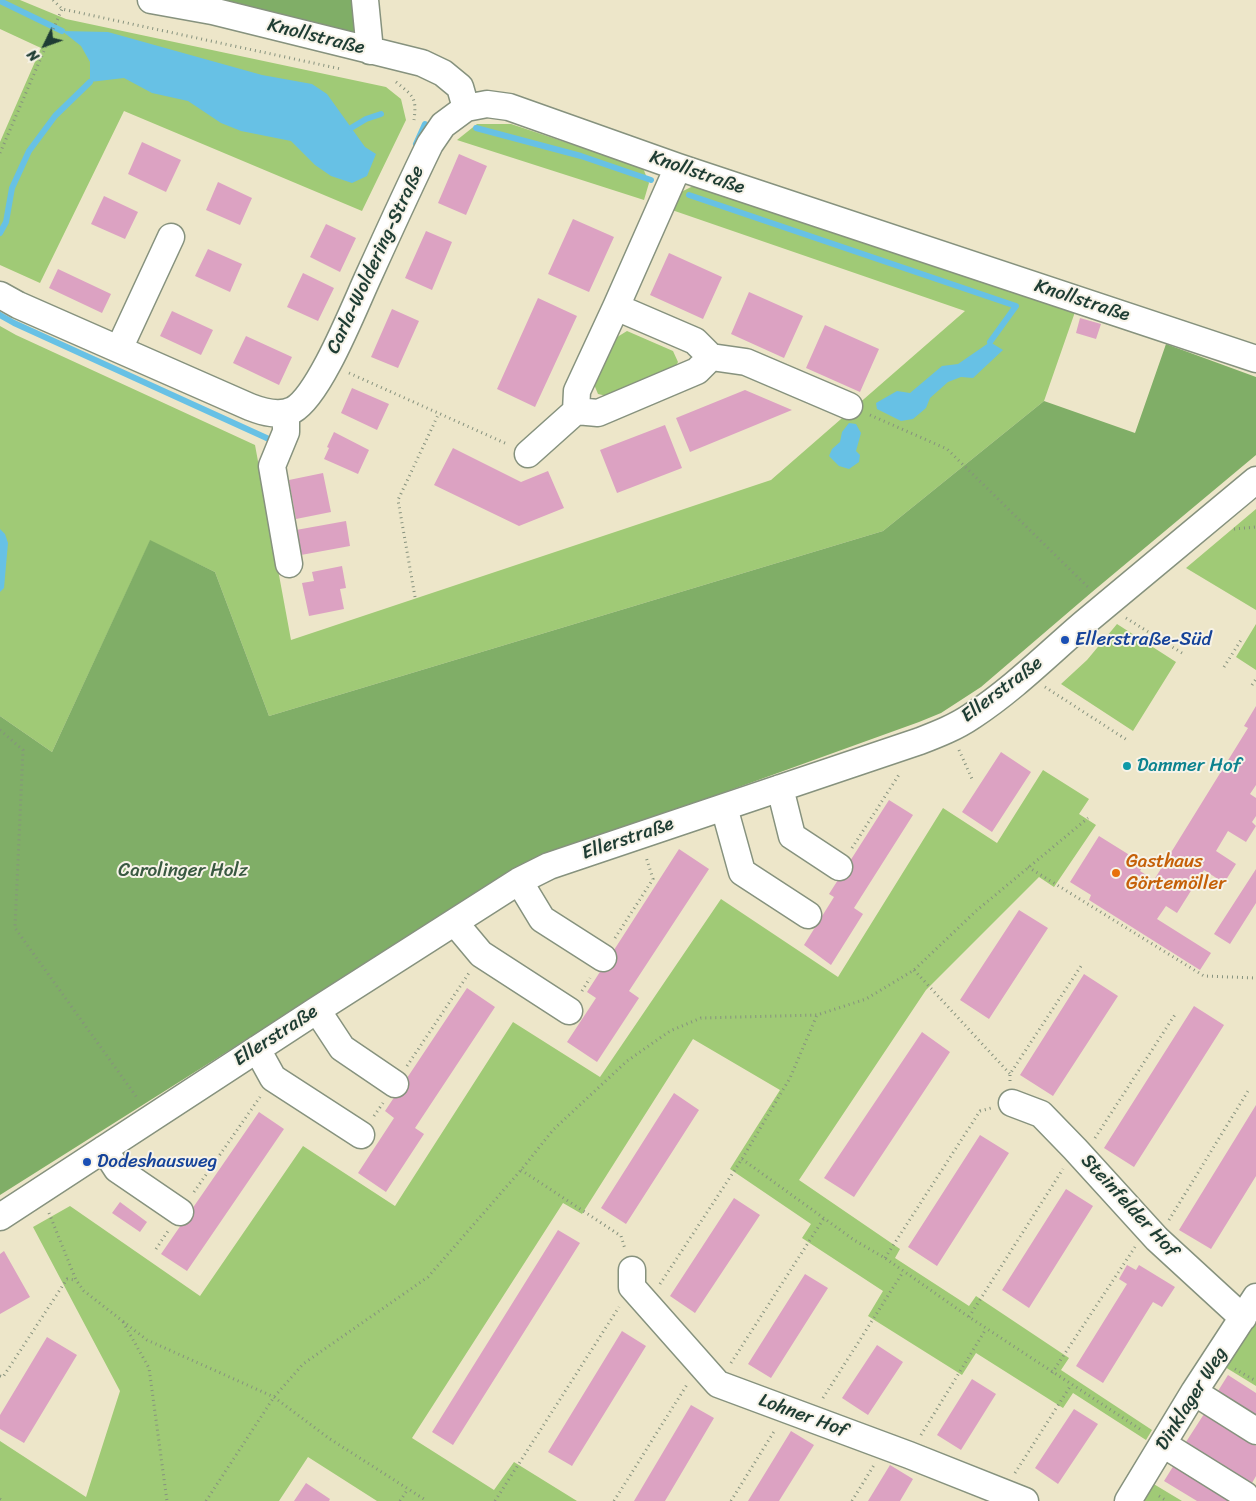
<!DOCTYPE html>
<meta charset="utf-8">
<style>
body{margin:0}
#map{position:relative;width:1256px;height:1501px;overflow:hidden;background:#ede6c9;font-family:Sriracha,sans-serif}
canvas{display:block}
.north{position:absolute;left:20px;top:20px;width:50px;height:50px;-webkit-text-stroke:4px #f7f3e8;paint-order:stroke;rotate:228deg;font-size:14px;font-weight:700;line-height:20px;text-align:center;color:#1f3d34}
.north::after{content:'';display:block;margin:auto;width:18px;height:22px;background:#1f3d34;clip-path:polygon(50% 0,100% 100%,50% 72%,0 100%)}
</style>
<div id="map">
<canvas width="1256" height="1501"></canvas>
<div class="north">N</div>
</div>
<script>
const context = document.querySelector('canvas').getContext('2d');
context.lineJoin = 'round';
function fill(path, color) { context.fillStyle = color; context.fill(path, 'evenodd'); }
function stroke(path, color, width, dash) { context.strokeStyle = color; context.lineWidth = width; context.lineCap = dash ? 'butt' : 'round'; context.setLineDash(dash || []); context.stroke(path); }
function label(font, color, halo, rows, align = 'center') {
  context.font = font + ' Sriracha,sans-serif'; context.lineWidth = 4; context.setLineDash([]); context.textBaseline = 'middle'; context.strokeStyle = halo; context.fillStyle = color; for (const [text, x, y, turn = 0] of rows) {
    context.save(); context.translate(x, y); context.rotate((+turn || 0) * Math.PI / 180); context.textAlign = isNaN(turn) ? turn : align; if (halo) context.strokeText(text, 0, 0); context.fillText(text, 0, 0); context.restore();
  }
}
fill(new Path2D(`
 M 0,0 L 20,0 L 66,19 L 386,87 L 401,99 L 406,120 L 362,211 L 124,111 L 40,283 L 0,265 L 0,142 L 41,48 L 0,29 Z
 M 477,124 L 511,124 L 643,168 L 649,183 L 644,200 L 457,140 Z
 M 695,185 L 1075,312 L 1044,401 L 883,531 L 269,716 L 215,572 L 150,541 L 52,752 L 0,716 L 0,326 L 16,335 L 255,445 L 291,640 L 771,480 L 965,311 L 669,209 L 677,194 Z
 M 627,331 L 673,351 L 678,362 L 673,371 L 611,397 L 598,394 L 593,382 L 614,339 Z
 M 1256,509 L 1256,610 L 1186,568 Z
 M 1117,624 L 1176,662 L 1133,731 L 1061,684 L 1087,660 Z
 M 1256,624 L 1256,670 L 1236,657 Z
 M 1043,770 L 1089,799 L 1079,814 L 1096,825 L 1054,887 L 1039,877 L 926,990 L 799,1180 L 900,1249 L 895,1258 L 969,1306 L 976,1296 L 1069,1358 L 1061,1370 L 1152,1430 L 1146,1440 L 1073,1393 L 1063,1408 L 976,1353 L 962,1375 L 868,1316 L 883,1291 L 802,1238 L 811,1224 L 730,1169 L 780,1090 L 693,1039 L 582,1214 L 563,1203 L 412,1438 L 494,1490 L 514,1462 L 577,1501 L 377,1501 L 308,1457 L 279,1501 L 0,1501 L 0,1441 L 86,1497 L 120,1391 L 33,1227 L 70,1206 L 200,1296 L 303,1146 L 395,1206 L 513,1022 L 600,1077 L 721,899 L 838,977 L 943,808 L 997,843 Z
 M 1256,1315 L 1256,1386 L 1225,1367 Z
 M 1152,1483 L 1182,1501 L 1141,1501 Z`), '#a0ca76');
fill(new Path2D(`
 M 187,0 L 360,0 L 366,40 Z
 M 1166,344 L 1256,377 L 1256,455 L 1092,592 L 981,687 L 941,713 L 919,722 L 523,865 L 0,1195 L 0,716 L 52,752 L 150,540 L 215,572 L 269,716 L 883,531 L 1044,401 L 1135,433 Z`), '#80ae67');
fill(new Path2D(`
 M 62,31 L 108,32 L 262,75 L 312,84 L 327,94 L 365,147 L 376,154 L 367,176 L 352,183 L 331,176 L 315,165 L 291,141 L 241,131 L 221,123 L 188,101 L 152,93 L 124,78 L 90,82 L 90,62 L 81,46 Z
 M 990,342 L 1003,350 L 973,378 L 961,377 L 948,382 L 930,398 L 926,408 L 913,419 L 901,421 L 877,409 L 876,403 L 897,391 L 910,393 L 942,366 L 958,364 Z
 M 849,423 L 856,424 L 861,433 L 856,451 L 860,455 L 859,462 L 849,469 L 839,466 L 829,456 L 832,449 L 840,442 L 842,432 Z
 M 0,529 L 5,534 L 8,543 L 4,588 L 0,592 Z`), '#67c1e5');
stroke(new Path2D(`
 M 0,1 L 62,31
 M 351,128 L 366,119 L 381,114
 M 476,128 L 581,156 L 651,180
 M 416,144 L 425,124
 M 689,195 L 1016,306 L 990,342
 M 0,233 L 6,222 L 12,188 L 29,151 L 55,116 L 90,82
 M 0,315 L 14,323 L 271,440`), '#67c1e5', 6);
fill(new Path2D(`
 M 142,142 L 181,160 L 166,192 L 128,174 Z
 M 459,154 L 487,166 L 466,215 L 438,203 Z
 M 218,182 L 252,198 L 240,225 L 206,210 Z
 M 104,196 L 138,212 L 125,239 L 91,224 Z
 M 573,219 L 614,237 L 589,292 L 548,274 Z
 M 326,224 L 356,238 L 340,272 L 310,257 Z
 M 426,231 L 452,242 L 432,290 L 405,278 Z
 M 208,249 L 242,264 L 230,292 L 195,276 Z
 M 669,253 L 722,277 L 703,319 L 650,295 Z
 M 58,269 L 111,294 L 102,313 L 49,288 Z
 M 303,273 L 334,288 L 318,321 L 287,307 Z
 M 749,292 L 803,316 L 784,358 L 731,334 Z
 M 538,298 L 577,316 L 535,407 L 497,389 Z
 M 392,309 L 419,321 L 398,368 L 371,357 Z
 M 172,311 L 213,330 L 201,355 L 160,336 Z
 M 1080,318 L 1101,324 L 1096,339 L 1076,333 Z
 M 825,325 L 879,349 L 860,392 L 806,368 Z
 M 246,336 L 292,357 L 279,385 L 233,363 Z
 M 352,388 L 389,404 L 377,430 L 341,413 Z
 M 745,390 L 792,410 L 690,452 L 676,418 Z
 M 665,425 L 682,468 L 617,493 L 600,450 Z
 M 334,432 L 369,450 L 358,474 L 324,459 L 329,448 L 327,447 Z
 M 453,448 L 521,482 L 548,471 L 564,508 L 519,526 L 434,485 Z
 M 323,473 L 331,512 L 296,519 L 289,480 Z
 M 346,521 L 350,546 L 301,555 L 296,530 Z
 M 342,566 L 346,588 L 340,589 L 344,609 L 309,616 L 302,583 L 314,581 L 312,572 Z
 M 1256,706 L 1256,785 L 1250,794 L 1256,798 L 1256,816 L 1252,822 L 1256,826 L 1246,842 L 1228,831 L 1216,851 L 1236,864 L 1224,883 L 1204,870 L 1177,913 L 1166,906 L 1157,919 L 1211,953 L 1200,970 L 1089,900 L 1091,895 L 1070,882 L 1099,836 L 1144,864 L 1140,871 L 1154,880 L 1248,728 L 1244,726 Z
 M 1001,752 L 1031,772 L 992,832 L 962,812 Z
 M 889,800 L 913,815 L 854,908 L 863,914 L 831,965 L 804,945 L 834,897 L 829,894 Z
 M 679,849 L 709,869 L 629,991 L 639,998 L 597,1062 L 567,1042 L 596,998 L 587,992 Z
 M 1256,869 L 1256,903 L 1230,944 L 1214,934 Z
 M 1019,910 L 1048,928 L 989,1019 L 960,1000 Z
 M 1084,974 L 1118,996 L 1053,1096 L 1020,1075 Z
 M 467,988 L 495,1007 L 415,1128 L 424,1134 L 386,1192 L 358,1173 L 394,1118 L 385,1111 Z
 M 1194,1006 L 1224,1025 L 1134,1167 L 1104,1148 Z
 M 922,1032 L 950,1052 L 854,1197 L 824,1178 Z
 M 674,1093 L 699,1110 L 626,1224 L 601,1208 Z
 M 1256,1105 L 1256,1176 L 1211,1249 L 1179,1230 Z
 M 259,1112 L 284,1129 L 187,1271 L 161,1254 Z
 M 980,1135 L 1009,1153 L 937,1266 L 908,1247 Z
 M 1066,1189 L 1093,1206 L 1029,1308 L 1002,1290 Z
 M 734,1198 L 760,1215 L 695,1313 L 670,1296 Z
 M 120,1202 L 147,1222 L 140,1232 L 112,1213 Z
 M 558,1230 L 580,1243 L 453,1445 L 432,1432 Z
 M 4,1251 L 30,1297 L 0,1314 L 0,1254 Z
 M 1127,1265 L 1136,1270 L 1139,1265 L 1175,1287 L 1162,1307 L 1153,1302 L 1103,1383 L 1076,1366 L 1127,1284 L 1119,1279 Z
 M 805,1274 L 828,1288 L 771,1378 L 748,1364 Z
 M 622,1331 L 646,1346 L 572,1466 L 548,1452 Z
 M 47,1337 L 77,1355 L 24,1443 L 0,1429 L 0,1415 Z
 M 877,1345 L 903,1362 L 868,1415 L 842,1398 Z
 M 1228,1375 L 1256,1393 L 1256,1415 L 1218,1391 Z
 M 972,1379 L 996,1394 L 961,1450 L 937,1435 Z
 M 691,1405 L 714,1418 L 665,1501 L 634,1501 Z
 M 1074,1409 L 1098,1424 L 1058,1484 L 1035,1468 Z
 M 1204,1414 L 1256,1446 L 1256,1476 L 1252,1483 L 1186,1442 Z
 M 791,1431 L 814,1445 L 779,1501 L 748,1501 Z
 M 890,1465 L 913,1479 L 900,1501 L 868,1501 Z
 M 1174,1465 L 1231,1501 L 1197,1501 L 1164,1481 Z
 M 306,1483 L 330,1499 L 329,1501 L 294,1501 Z`), '#dca2c2');
const minor = new Path2D(`
 M 151,0 L 212,11 L 422,63 L 443,73 L 460,87 L 466,108
 M 365,0 L 370,51
 M 0,295 L 18,305 L 250,407 C 263,412 279,417 293,410 C 320,395 355,305 369,275 C 389,231 409,187 430,144 L 443,125 L 466,108 L 487,104 L 509,107 L 678,167 L 1256,359
 M 616,307 L 695,341 L 711,357 L 697,371 L 598,413 L 576,411 L 577,391 L 616,307 L 678,167
 M 119,349 L 171,237
 M 711,357 L 746,362 L 849,406
 M 286,413 L 286,432 L 272,466 L 289,564
 M 528,454 L 576,411
 M 780,788 L 792,836 L 839,867
 M 724,807 L 742,872 L 808,915
 M 519,881 L 542,919 L 603,958
 M 455,923 L 481,954 L 569,1011
 M 317,1010 L 342,1048 L 395,1084
 M 257,1049 L 273,1078 L 361,1135
 M 1012,1103 L 1041,1114 L 1075,1149 L 1157,1239 L 1243,1318
 M 104,1149 L 117,1169 L 180,1212
 M 0,1217 L 317,1010 L 519,881 L 549,866 L 920,741 C 938,734 956,727 972,716 C 1012,690 1047,655 1083,624 C 1141,576 1198,528 1256,480
 M 632,1270 L 632,1287 L 718,1384 L 909,1455 L 1025,1501
 M 1194,1392 L 1256,1431
 M 1163,1444 L 1245,1495
 M 1128,1501 L 1194,1392 L 1256,1297`);
stroke(minor, '#86927e', 29);
stroke(new Path2D(`
 M 53,0 L 62,9 L 341,69
 M 396,82 C 413,96 417,97 414,120
 M 0,153 L 62,9
 M 349,373 L 507,444
 M 870,415 L 947,449 L 1090,589
 M 1234,529 L 1256,527
 M 415,597 L 398,500 L 439,413
 M 1126,618 L 1182,653
 M 1224,667 L 1241,640
 M 1252,685 L 1256,679
 M 1045,687 L 1127,740
 M 0,730 L 23,750 L 15,928 L 138,1099
 M 959,750 L 972,779
 M 852,848 L 900,773
 M 1028,867 L 1204,976 L 1256,978
 M 615,938 L 653,879 L 646,857
 M 914,970 L 1010,1074
 M 582,991 L 590,978
 M 407,1066 L 469,973
 M 1010,1081 L 1010,1074 L 1083,963
 M 374,1116 L 383,1103
 M 1095,1138 L 1176,1013
 M 742,1159 L 854,1240 L 885,1258 L 969,1317 L 1143,1431
 M 521,1170 L 621,1236 L 625,1249
 M 194,1192 L 260,1097
 M 49,1213 L 76,1280 L 84,1291 L 147,1340 L 274,1397 L 330,1439 L 427,1501
 M 1169,1220 L 1248,1091
 M 156,1249 L 168,1231
 M 885,1258 L 980,1111 L 991,1108
 M 660,1284 L 742,1159 L 790,1078 L 817,1015
 M 969,1317 L 1063,1169
 M 123,1322 L 149,1368 L 167,1501
 M 731,1363 L 824,1218
 M 1235,1369 L 1256,1381
 M 1052,1373 L 1135,1247
 M 0,1376 L 3,1377 L 67,1279 L 76,1280
 M 823,1398 L 903,1272
 M 921,1435 L 986,1329
 M 1015,1473 L 1071,1385
 M 1159,1496 L 1167,1501
 M 0,1499 L 3,1501
 M 206,1501 L 274,1397 L 303,1364 L 428,1277 L 521,1170 L 553,1130 L 627,1061 L 670,1031 L 701,1018 L 817,1015 L 866,999 L 914,970 L 976,911 L 1088,818
 M 400,1501 L 408,1489
 M 495,1501 L 619,1307
 M 614,1501 L 688,1383
 M 731,1501 L 775,1430
 M 852,1501 L 874,1465`), '#86927e', 3, [1, 4]);
stroke(minor, '#fff', 26);
for (const [x, y, r, color] of [
 [1065,640,5,"#1a4fb4"],
 [1127,766,5,"#0f9aa8"],
 [1116,873,5,"#e8710a"],
 [87,1162,5,"#1a4fb4"]
]) { const dot = new Path2D(); dot.arc(x, y, r, 0, 2 * Math.PI); context.fillStyle = color; context.fill(dot); stroke(dot, '#f7f3e8', 2); }
label('19px', '#1f3d34', '#f7f3e8', [
 ["Knollstraße",316,37,14],
 ["Knollstraße",697,173,19],
 ["Carla-Woldering-Straße",376,260,-65],
 ["Knollstraße",1082,301,18],
 ["Ellerstraße",1002,690,-37],
 ["Ellerstraße",628,839,-19],
 ["Ellerstraße",276,1036,-33],
 ["Steinfelder Hof",1129,1206,47],
 ["Dinklager Weg",1192,1399,-58],
 ["Lohner Hof",803,1416,20]
]);
label('19px', '#164399', '#f7f3e8', [
 ["Ellerstraße-Süd",1075,640],
 ["Dodeshausweg",97,1162]
], 'left');
label('19px', '#0d838f', '#f7f3e8', [
 ["Dammer Hof",1137,766]
], 'left');
label('19px', '#c56008', '#f7f3e8', [
 ["Gasthaus",1126,862],
 ["Görtemöller",1126,884]
], 'left');
label('19px', '#395941', '#f7f3e8', [
 ["Carolinger Holz",183,871]
]);
</script>
